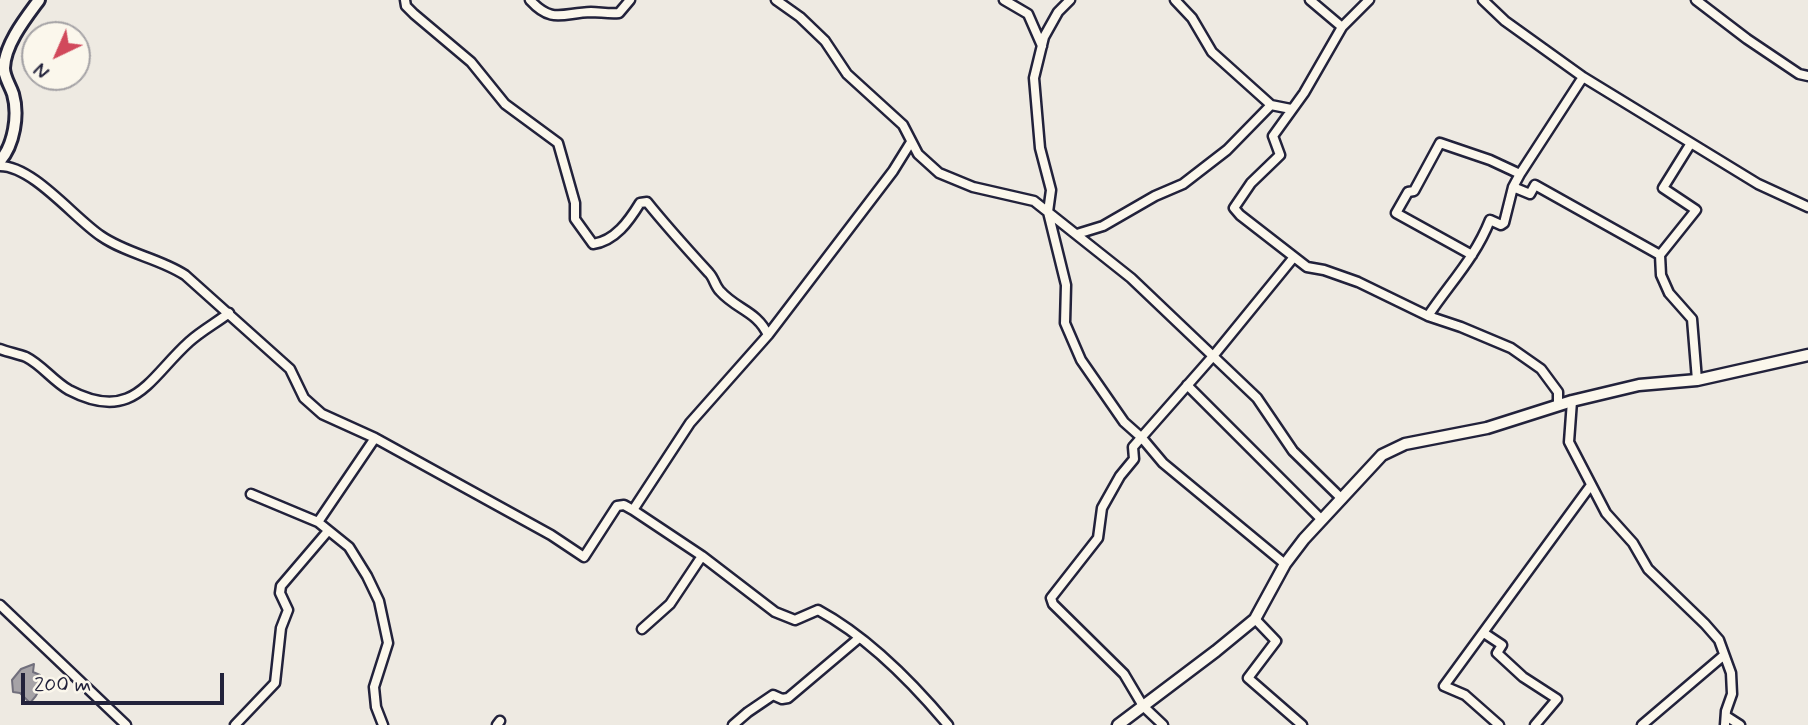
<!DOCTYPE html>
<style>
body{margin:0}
#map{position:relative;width:1808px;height:725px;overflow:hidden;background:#eeeae2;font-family:Mynerve,sans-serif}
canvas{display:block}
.north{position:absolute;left:21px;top:21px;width:70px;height:70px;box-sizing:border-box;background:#fbf7ec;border:2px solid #a4a2a5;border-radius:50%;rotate:224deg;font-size:19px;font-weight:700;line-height:28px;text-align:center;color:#22223b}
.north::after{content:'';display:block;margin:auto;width:24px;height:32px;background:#d1495b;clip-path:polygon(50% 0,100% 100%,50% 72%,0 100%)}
.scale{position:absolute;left:21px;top:673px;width:203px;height:32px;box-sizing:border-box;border:4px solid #22223b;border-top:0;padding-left:9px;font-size:21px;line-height:24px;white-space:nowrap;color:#22223b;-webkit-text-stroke:5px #fbf7ec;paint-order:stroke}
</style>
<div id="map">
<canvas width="1808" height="725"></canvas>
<div class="north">N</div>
<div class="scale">200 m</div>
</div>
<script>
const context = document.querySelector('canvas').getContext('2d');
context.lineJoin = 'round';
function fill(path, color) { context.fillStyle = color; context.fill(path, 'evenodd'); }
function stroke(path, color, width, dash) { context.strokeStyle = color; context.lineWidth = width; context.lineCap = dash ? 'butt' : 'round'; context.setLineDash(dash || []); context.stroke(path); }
const water = new Path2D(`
 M 34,664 L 33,672 L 40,675 C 44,685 37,696 30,703 L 20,693 L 13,692 L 12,680 L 21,669 Z`);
fill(water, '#a6a3a7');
stroke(water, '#716f7c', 2);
const minor = new Path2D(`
 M 405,0 L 406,6 L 414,14 L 471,62 L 505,104 L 558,143 L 575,203 L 575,219 L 593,244 C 615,241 629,221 640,203 L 647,202 C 667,227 688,250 709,273 C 714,278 715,286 720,291 C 737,310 757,311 768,335
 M 530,0 C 552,24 562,13 591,12 C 600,12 609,14 619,13 L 630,0
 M 776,0 L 800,17 L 825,41 L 847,74 L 903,125 L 918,154 L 939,173 L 973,187 L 1034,201 L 1131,278 L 1257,398 L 1293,451 L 1342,499
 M 1004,0 L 1028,14 L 1042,46
 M 1070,0 L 1058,12 L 1044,37 L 1034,78 L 1040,148 L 1051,190 L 1048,212 L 1066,285 L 1065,323 L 1081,360 L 1124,422 L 1142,438 L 1163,463 L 1285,564
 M 1175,0 L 1192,18 L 1212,52 L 1271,105 L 1291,109
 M 1310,0 L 1342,27
 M 1369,0 L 1342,27 L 1304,93 L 1273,136 L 1280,155 L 1251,183 L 1234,208 L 1240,215 L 1307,267 L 1324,270 L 1358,282 L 1428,316 L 1461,327 L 1511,348 L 1541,369 L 1558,392 L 1558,404
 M 1483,0 L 1505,21 L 1583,77
 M 1696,0 L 1747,39 L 1799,74 L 1808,76
 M 0,166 C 33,166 74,218 101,236 C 127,254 159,258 185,275 L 290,369 L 304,398 L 322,414 L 375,438 L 551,535 L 584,557 L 617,506 L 624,505 L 633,510 L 690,423 L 768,335 L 893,171 L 911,142
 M 1513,187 L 1530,194 L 1535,185 L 1660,255 L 1661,275 L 1669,293 L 1692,319 L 1697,380
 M 1077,234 L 1103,226 L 1155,196 L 1183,184 L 1227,150 L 1271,105
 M 1472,255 L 1396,213 L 1408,192 L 1414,191 L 1440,143 L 1490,160 L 1520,174
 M 1660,255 L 1696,210 L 1663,188 L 1691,143
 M 1428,316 C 1450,283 1475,258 1490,220 L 1501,225 L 1504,223 L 1513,187 L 1520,174 L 1583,77 L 1758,184 L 1808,207
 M 0,349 C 8,352 18,354 26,357 C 42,365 53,381 69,390 C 134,424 149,378 189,342 C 201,331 216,323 229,313
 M 1187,385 L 1322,520
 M 1572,401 L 1569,442 L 1606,513 L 1633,543 L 1648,569 L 1705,624 L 1719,640 L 1731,673 L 1732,694 L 1726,711 L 1725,725
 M 251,494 L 318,522 L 349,547 L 367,576 L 379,601 L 388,643 L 374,687 L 376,707 L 383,725
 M 633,510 L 702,556 L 775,612 L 795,620 L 818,610 C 868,637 912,682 948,725
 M 318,522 L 375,438
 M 0,605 L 126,725
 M 1255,619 L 1276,641 L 1248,678 L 1302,725
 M 642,629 L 670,604 L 702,556
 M 1484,633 L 1502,645 L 1497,653 L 1523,677 L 1557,699 L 1535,725
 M 1726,716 L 1740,725
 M 235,725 L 275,683 L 281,628 L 288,610 L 280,593 L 281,586 L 328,531
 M 497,725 L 500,721
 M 733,725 L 748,712 L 773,695 L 782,699 L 788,698 L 859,638
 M 1163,725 L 1143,706 L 1124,674 L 1053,604 L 1051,598 L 1098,538 L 1102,508 L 1120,476 L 1134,459 L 1133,447 L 1214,355 L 1294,257
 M 1499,725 L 1465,695 L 1444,686 L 1591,485
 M 1642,725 L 1723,656`);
const tertiary = new Path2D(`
 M 1118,725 L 1216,651 L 1255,619 L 1285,564 L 1304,539 L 1382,455 L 1405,444 L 1487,428 L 1572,401 L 1639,385 L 1697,380 L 1808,355`);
const secondary = new Path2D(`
 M 0,161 C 14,145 19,115 13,94 C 10,85 4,77 4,68 C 5,44 25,19 39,0`);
stroke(minor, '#22223b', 13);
stroke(tertiary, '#22223b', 15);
stroke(secondary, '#22223b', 16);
stroke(minor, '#fbf7ec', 8);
stroke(tertiary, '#fbf7ec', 10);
stroke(secondary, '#fbf7ec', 10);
</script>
